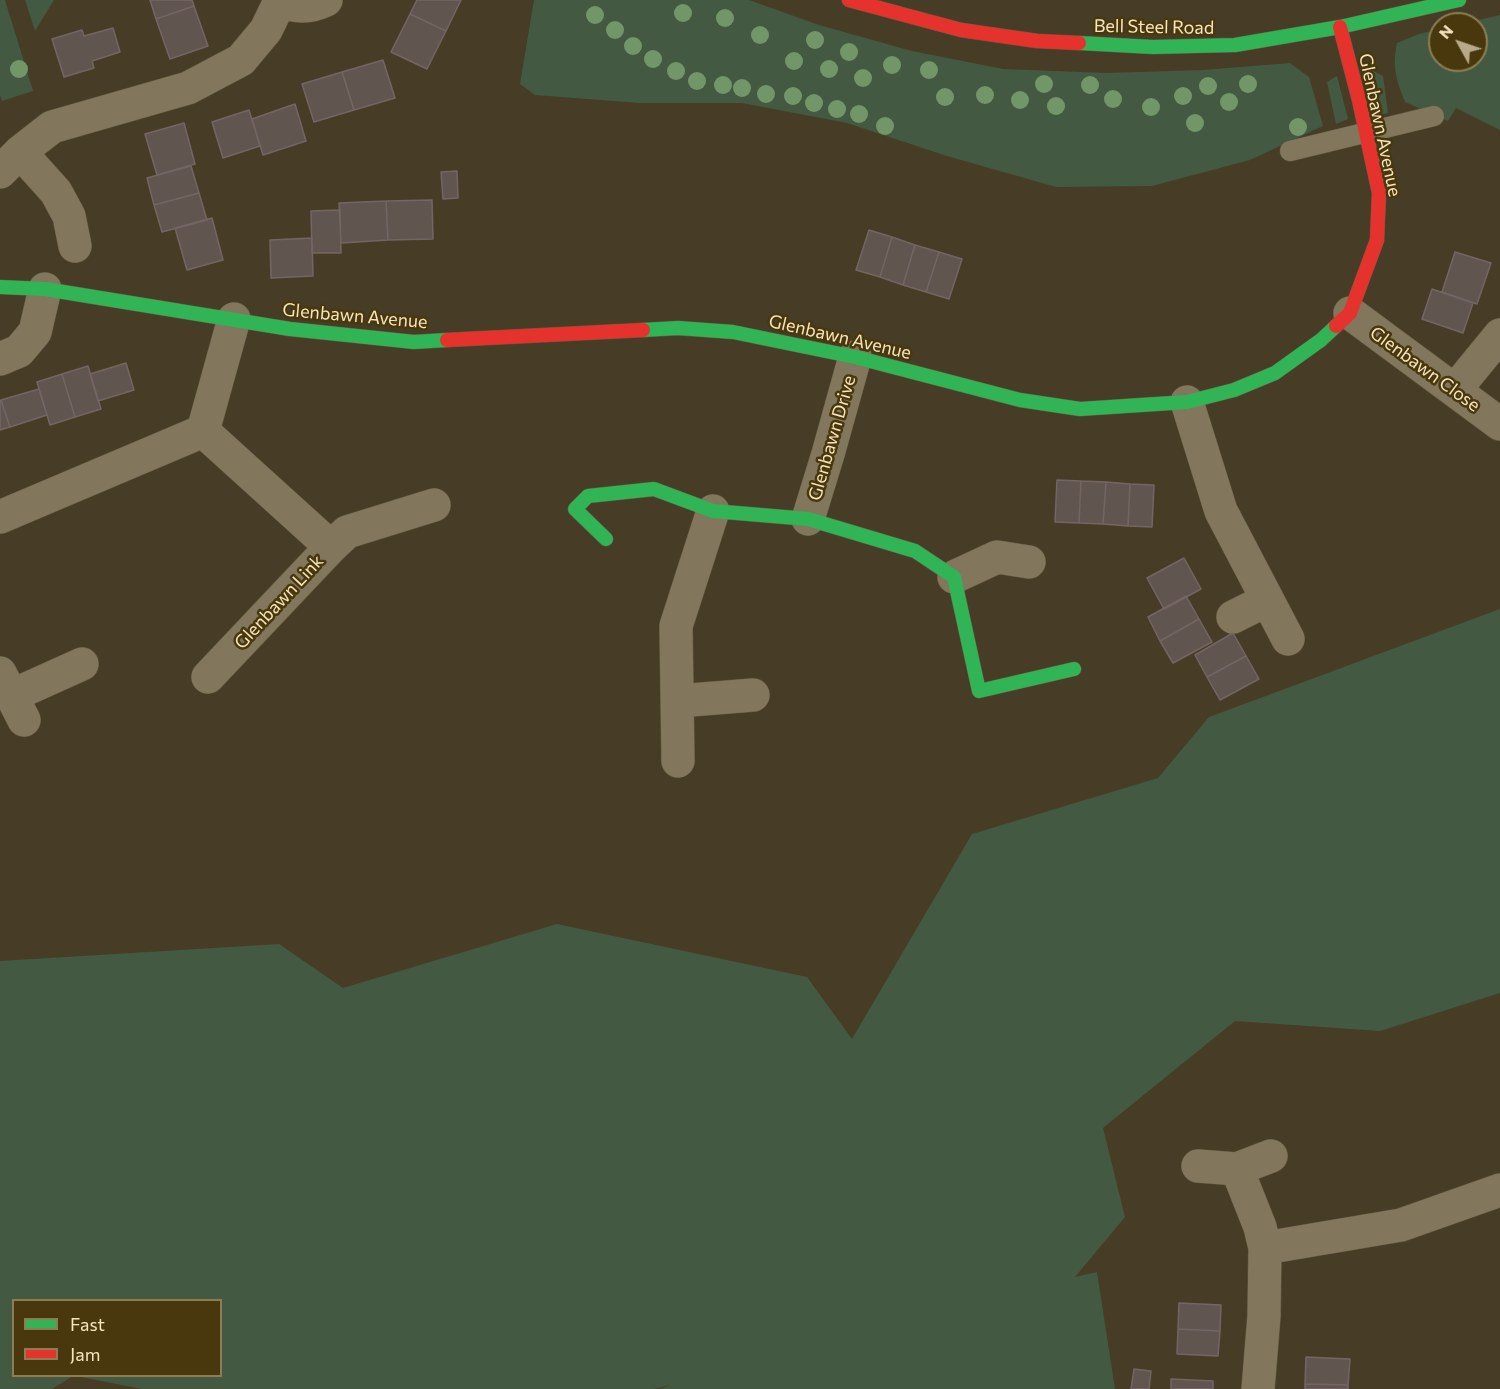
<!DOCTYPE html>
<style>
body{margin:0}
#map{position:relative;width:1500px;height:1389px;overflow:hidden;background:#473d26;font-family:Commissioner,sans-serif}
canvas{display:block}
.legend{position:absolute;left:12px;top:1299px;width:210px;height:78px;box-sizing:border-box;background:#49380d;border:2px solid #8e7d54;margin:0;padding:8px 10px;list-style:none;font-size:18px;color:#f5e4be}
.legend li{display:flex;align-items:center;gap:12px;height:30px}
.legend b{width:30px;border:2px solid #8e7d54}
.north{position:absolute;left:1428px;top:12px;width:60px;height:60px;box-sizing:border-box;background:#49380d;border:2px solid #8e7d54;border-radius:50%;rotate:310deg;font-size:16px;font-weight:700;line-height:24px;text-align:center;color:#f5e4be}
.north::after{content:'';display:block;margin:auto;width:21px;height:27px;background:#b8aa89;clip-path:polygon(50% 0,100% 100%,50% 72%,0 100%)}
</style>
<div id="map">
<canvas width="1500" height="1389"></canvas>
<ul class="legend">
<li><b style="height:8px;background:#30b455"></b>Fast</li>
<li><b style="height:8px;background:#e5322d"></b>Jam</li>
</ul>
<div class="north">N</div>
</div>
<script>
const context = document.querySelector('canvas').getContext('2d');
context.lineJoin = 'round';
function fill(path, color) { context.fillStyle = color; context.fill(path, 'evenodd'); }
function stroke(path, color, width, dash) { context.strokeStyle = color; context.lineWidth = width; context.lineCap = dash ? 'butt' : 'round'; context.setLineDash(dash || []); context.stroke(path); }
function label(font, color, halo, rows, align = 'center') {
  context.font = font + ' Commissioner,sans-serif'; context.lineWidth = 5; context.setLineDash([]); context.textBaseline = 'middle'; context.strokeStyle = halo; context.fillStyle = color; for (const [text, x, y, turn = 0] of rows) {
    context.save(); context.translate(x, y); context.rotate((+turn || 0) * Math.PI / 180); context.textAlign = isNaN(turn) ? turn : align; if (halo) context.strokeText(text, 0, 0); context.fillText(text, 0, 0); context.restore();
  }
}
fill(new Path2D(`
 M 0,0 L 5,0 L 33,91 L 2,101 L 0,95 Z
 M 25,0 L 54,0 L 35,31 Z
 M 534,0 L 749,0 L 819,25 L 912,51 L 1003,69 L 1106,73 L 1203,70 L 1290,63 L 1309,77 L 1323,126 L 1250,160 L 1152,186 L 1056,187 L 947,156 L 847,123 L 742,103 L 640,103 L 535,95 L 520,84 Z
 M 1500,15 L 1500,130 L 1456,108 L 1448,121 L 1405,102 C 1396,79 1392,67 1397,43 L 1419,34 L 1440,29 L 1440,60 L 1476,60 L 1476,24 L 1461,24 Z
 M 1365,66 L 1383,76 L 1388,113 L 1375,116 Z
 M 1337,76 L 1348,119 L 1336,124 L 1327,82 Z
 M 1500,609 L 1500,993 L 1380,1031 L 1235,1021 L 1103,1128 L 1125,1217 L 1075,1277 L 1097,1272 L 1115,1389 L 660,1389 L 670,1385 L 654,1389 L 142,1389 L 81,1377 L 220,1376 L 220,1300 L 14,1300 L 14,1376 L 73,1376 L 52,1389 L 0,1389 L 0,961 L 279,944 L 343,988 L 557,924 L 807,977 L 852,1039 L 972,834 L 1158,778 L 1209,717 Z`), '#435941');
const building = new Path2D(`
 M 150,0 L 192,0 L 194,6 L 156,19 Z
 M 417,0 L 461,0 L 446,31 L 410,14 Z
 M 194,6 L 208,46 L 170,59 L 156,19 Z
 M 410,14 L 446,31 L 427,69 L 391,52 Z
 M 113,28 L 120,52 L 92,61 L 94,68 L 64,77 L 52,39 L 82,30 L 84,36 Z
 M 383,60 L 395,98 L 354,110 L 342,72 Z
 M 342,72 L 354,110 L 314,122 L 302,84 Z
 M 295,104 L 306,141 L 263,155 L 252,119 Z
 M 249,110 L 260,146 L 223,158 L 212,122 Z
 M 184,123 L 195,164 L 157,175 L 145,134 Z
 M 191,166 L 199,193 L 154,205 L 147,178 Z
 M 457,171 L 458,198 L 443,199 L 441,172 Z
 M 199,193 L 207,220 L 162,232 L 154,205 Z
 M 432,200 L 433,239 L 388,240 L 386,201 Z
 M 386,201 L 388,240 L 341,243 L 339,203 Z
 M 340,210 L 341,253 L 312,253 L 311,211 Z
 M 212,218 L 223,260 L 187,270 L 175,228 Z
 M 869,230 L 892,237 L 880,277 L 856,270 Z
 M 892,237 L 915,245 L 903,285 L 880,277 Z
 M 312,238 L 313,276 L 271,278 L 270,240 Z
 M 915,245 L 939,252 L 926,292 L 903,285 Z
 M 939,252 L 962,259 L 949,299 L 926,292 Z
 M 1455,252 L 1491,263 L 1477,304 L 1442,292 Z
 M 1432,289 L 1473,303 L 1463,333 L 1422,319 Z
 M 126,363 L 134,390 L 98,401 L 90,374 Z
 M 88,366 L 101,409 L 75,417 L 62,374 Z
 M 62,374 L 75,417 L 50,425 L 37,382 Z
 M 39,389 L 47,415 L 10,427 L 1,400 Z
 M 1,400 L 10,427 L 0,430 L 0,401 Z
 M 1057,480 L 1081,481 L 1079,523 L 1055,522 Z
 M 1081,481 L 1106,482 L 1103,524 L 1079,523 Z
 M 1106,482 L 1130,484 L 1128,526 L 1103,524 Z
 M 1130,484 L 1154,485 L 1152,527 L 1128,526 Z
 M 1184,558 L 1201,589 L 1164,609 L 1147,578 Z
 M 1186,596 L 1199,619 L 1160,641 L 1148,617 Z
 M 1199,619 L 1212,642 L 1173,663 L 1160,641 Z
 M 1233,633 L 1246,656 L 1207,677 L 1195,655 Z
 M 1246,656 L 1259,679 L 1220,700 L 1207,677 Z
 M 1179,1303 L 1221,1305 L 1220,1331 L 1178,1329 Z
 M 1178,1329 L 1220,1331 L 1218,1356 L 1177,1354 Z
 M 1306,1357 L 1350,1359 L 1348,1385 L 1305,1384 Z
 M 1134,1369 L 1151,1371 L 1149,1389 L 1131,1389 Z
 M 1171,1379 L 1213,1381 L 1213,1389 L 1171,1389 Z
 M 1305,1384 L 1348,1385 L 1348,1389 L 1305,1389 Z`);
fill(building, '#615550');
stroke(building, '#746565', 1.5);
const lane = new Path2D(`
 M 1290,151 L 1434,116`);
const street = new Path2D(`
 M 279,0 C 295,8 310,8 326,0
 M 20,152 L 56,192 L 69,216 L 75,246
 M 0,172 L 20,152 L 52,127 L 188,88 L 241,60 L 266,30 L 280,1
 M 1350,313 L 1500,424
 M 0,359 L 19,351 L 35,332 L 45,289
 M 1455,390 L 1500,335
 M 1187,402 L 1221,511 L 1288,639
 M 203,431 L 331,547 L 208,677
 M 0,517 L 203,431 L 234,319
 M 808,519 L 828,454 L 855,357
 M 331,547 L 347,532 L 434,505
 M 954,577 L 997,557 L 1029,562
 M 1233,617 L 1267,600
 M 0,673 L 24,720
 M 11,696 L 82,664
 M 678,701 L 753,695
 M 678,761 L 676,626 L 713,511
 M 1198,1166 L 1237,1169 L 1271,1156
 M 1237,1169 L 1260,1227 L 1265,1248 L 1264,1316 L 1258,1389
 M 1265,1248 L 1401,1225 L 1500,1190`);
const fast = new Path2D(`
 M 1079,43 L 1153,47 L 1235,45 L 1340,27 L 1459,0
 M 0,287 L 45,289 L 290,329 L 414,342 L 447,340
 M 643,330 L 678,328 L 733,332 L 855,357 L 1020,400 L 1080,409 L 1187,402 L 1234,390 L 1275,373 L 1321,340 L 1336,326
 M 606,539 L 575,509 L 588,496 L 654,489 L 713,511 L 808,519 L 915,551 L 954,577 L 979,691 L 1074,669`);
const jam = new Path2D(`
 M 849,0 L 961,30 L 1037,41 L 1079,43
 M 1336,326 L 1350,313 L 1377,240 L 1379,193 L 1359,100 L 1340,27
 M 447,340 L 643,330`);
stroke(lane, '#635a43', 21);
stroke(street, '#635a43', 34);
stroke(fast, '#635a43', 15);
stroke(jam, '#635a43', 15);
stroke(lane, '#82775c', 20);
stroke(street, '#82775c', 33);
stroke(fast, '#30b455', 14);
stroke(jam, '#e5322d', 14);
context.fillStyle = '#739669';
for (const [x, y] of [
 [683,13],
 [595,15],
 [725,18],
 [615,30],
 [760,35],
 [815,40],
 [633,46],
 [849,52],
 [653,59],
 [794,61],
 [892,65],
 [19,69],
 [829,69],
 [929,70],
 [676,71],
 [863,78],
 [697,81],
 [1044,84],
 [1248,84],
 [723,85],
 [1090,85],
 [1208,86],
 [742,88],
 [766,94],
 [985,95],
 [793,96],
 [1183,96],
 [945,97],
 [1113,99],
 [1020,100],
 [1229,102],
 [814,103],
 [1056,106],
 [1151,107],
 [837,109],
 [859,114],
 [1195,123],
 [885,126],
 [1298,127]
]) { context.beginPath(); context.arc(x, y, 9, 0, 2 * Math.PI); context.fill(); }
label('18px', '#f5e4be', '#49380d', [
 ["Bell Steel Road",1154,27,1],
 ["Glenbawn Avenue",1380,125,78],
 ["Glenbawn Avenue",355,316,5],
 ["Glenbawn Avenue",840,337,13],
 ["Glenbawn Close",1425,369,36],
 ["Glenbawn Drive",832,438,-74],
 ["Glenbawn Link",279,602,-47]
]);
</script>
